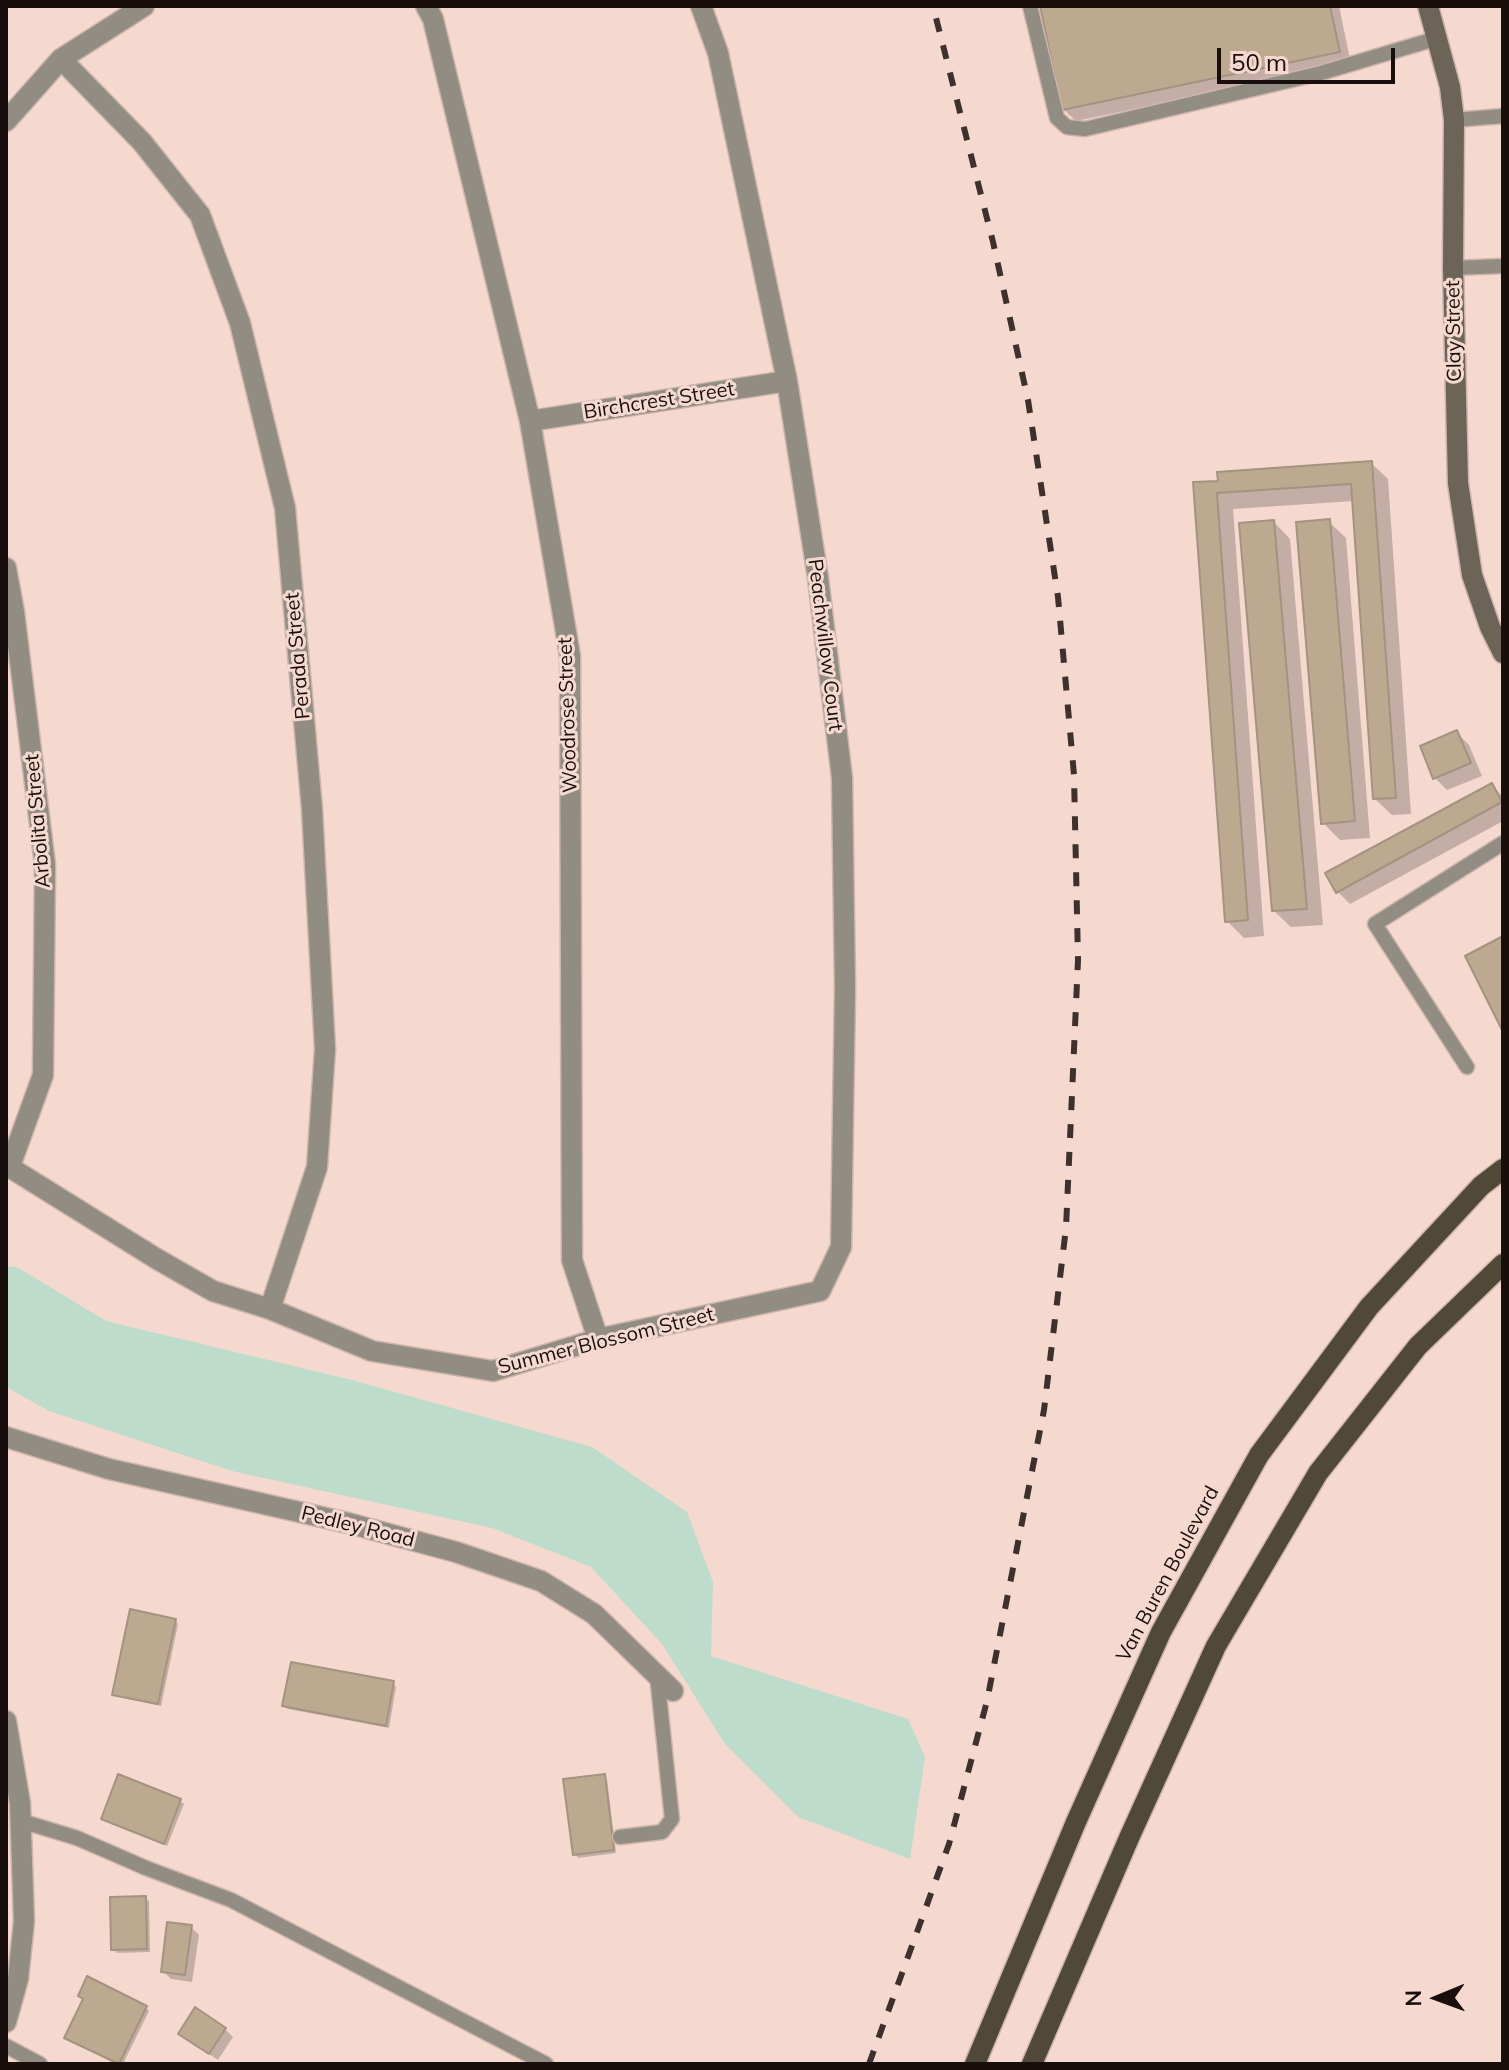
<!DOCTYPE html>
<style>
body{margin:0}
#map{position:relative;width:1509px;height:2070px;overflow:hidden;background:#f5d9cf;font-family:Mulish,sans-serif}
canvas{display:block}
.frame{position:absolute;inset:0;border:8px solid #180f0c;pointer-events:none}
.north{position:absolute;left:1397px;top:1958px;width:80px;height:80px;-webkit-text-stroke:6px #f5d9cf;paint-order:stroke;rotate:269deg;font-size:22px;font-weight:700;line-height:32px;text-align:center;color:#180f0c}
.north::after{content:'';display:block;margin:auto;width:28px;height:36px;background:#180f0c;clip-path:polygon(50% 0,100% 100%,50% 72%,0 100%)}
.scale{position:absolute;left:1217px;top:48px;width:178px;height:36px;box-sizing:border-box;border:4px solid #180f0c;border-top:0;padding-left:10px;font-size:24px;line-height:28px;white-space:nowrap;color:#180f0c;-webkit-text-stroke:6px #f5d9cf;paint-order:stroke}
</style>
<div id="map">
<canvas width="1509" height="2070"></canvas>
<div class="frame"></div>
<div class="north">N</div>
<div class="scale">50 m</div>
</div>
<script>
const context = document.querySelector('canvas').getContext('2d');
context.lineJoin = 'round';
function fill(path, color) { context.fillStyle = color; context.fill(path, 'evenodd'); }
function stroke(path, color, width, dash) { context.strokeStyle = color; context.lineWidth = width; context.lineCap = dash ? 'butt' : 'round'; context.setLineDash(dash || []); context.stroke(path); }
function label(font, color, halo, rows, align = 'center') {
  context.font = font + ' Mulish,sans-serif'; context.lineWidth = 6; context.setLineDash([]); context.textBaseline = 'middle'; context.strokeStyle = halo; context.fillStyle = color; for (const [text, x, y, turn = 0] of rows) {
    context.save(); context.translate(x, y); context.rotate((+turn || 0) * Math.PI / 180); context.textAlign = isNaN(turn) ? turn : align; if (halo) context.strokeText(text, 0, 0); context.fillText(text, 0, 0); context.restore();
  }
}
fill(new Path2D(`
 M 6,1266 L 17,1267 L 106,1321 L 352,1380 L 592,1447 L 687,1512 L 713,1582 L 711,1656 L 908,1719 L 925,1757 L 910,1859 L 798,1817 L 725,1744 L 662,1644 L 591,1567 L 492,1528 L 232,1471 L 49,1411 L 6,1387 Z`), '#bddccb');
fill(new Path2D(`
 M 1042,6 L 1339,6 L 1351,64 L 1076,121 L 1063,109 Z
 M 1371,463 L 1388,479 L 1411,814 L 1392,815 L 1375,799 L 1354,501 L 1233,509 L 1264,936 L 1244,938 L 1227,921 L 1195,484 Z
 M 1274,522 L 1290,539 L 1323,925 L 1291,927 L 1274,911 Z
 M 1329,522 L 1346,538 L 1370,838 L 1340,840 L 1323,823 Z
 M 1457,733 L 1469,745 L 1482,776 L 1447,790 L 1435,778 Z
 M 1492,785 L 1503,797 L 1503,821 L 1350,904 L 1338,892 L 1328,874 Z
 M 175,1620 L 178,1624 L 161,1706 L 118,1697 L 114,1694 Z
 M 393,1683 L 396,1687 L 389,1728 L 288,1709 L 284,1706 Z
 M 604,1776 L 607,1779 L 616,1853 L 578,1858 L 575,1854 Z
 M 120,1777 L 180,1801 L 184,1804 L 167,1846 L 106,1822 L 103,1819 Z
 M 145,1898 L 149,1901 L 150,1952 L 117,1953 L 113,1949 Z
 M 191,1927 L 199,1935 L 192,1982 L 171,1979 L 163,1971 Z
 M 146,2008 L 149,2011 L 123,2064 L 116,2064 L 66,2038 Z
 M 225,2029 L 233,2037 L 218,2060 L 189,2041 L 181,2033 Z`), '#0003');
const building = new Path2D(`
 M 1040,6 L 1330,6 L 1340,52 L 1062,110 Z
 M 1372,461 L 1396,798 L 1373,799 L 1351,484 L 1217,493 L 1248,920 L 1225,922 L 1193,482 L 1218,481 L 1217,472 Z
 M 1330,519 L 1355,821 L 1321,824 L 1296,522 Z
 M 1274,520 L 1307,909 L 1272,911 L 1239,523 Z
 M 1457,730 L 1471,763 L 1433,779 L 1420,746 Z
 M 1492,783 L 1502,802 L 1336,893 L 1325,873 Z
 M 1503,936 L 1503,1032 L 1465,956 Z
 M 130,1609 L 176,1619 L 158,1704 L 112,1695 Z
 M 291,1662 L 394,1681 L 386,1726 L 282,1706 Z
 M 118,1774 L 181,1799 L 164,1844 L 101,1819 Z
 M 605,1774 L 614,1850 L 573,1855 L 563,1779 Z
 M 146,1896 L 147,1949 L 111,1950 L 110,1897 Z
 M 167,1922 L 192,1925 L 185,1975 L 161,1972 Z
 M 87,1976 L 147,2006 L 119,2064 L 64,2038 L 83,1999 L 78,1996 Z
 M 195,2007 L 226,2028 L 209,2054 L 178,2034 Z`);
fill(building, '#bda890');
stroke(building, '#a39380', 2);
const lane = new Path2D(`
 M 1030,6 L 1057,118 L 1067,127 L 1085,129 L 1321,73 L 1438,38
 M 1454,120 L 1503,116
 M 1453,268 L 1503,266
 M 1467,1067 L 1375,924 L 1503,843
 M 21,1821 L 77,1838 L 146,1868 L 231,1900 L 546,2064
 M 620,1837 L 662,1832 L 672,1819 L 657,1675
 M 6,2046 L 40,2064`);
const street = new Path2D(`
 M 426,6 L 433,19 L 530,421 L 570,656 L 572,1260 L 598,1339
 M 61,59 L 142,142 L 200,215 L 240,323 L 285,508 L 312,809 L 325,1049 L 317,1167 L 270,1309
 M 6,121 L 61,59 L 144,6
 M 530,421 L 787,381
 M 6,568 L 14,612 L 45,865 L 43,1075 L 10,1166
 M 6,1165 L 157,1259 L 213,1291 L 270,1309 L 372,1351 L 493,1371 L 598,1339 L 820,1291 L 841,1247 L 845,988 L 842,778 L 818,578 L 787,381 L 718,53 L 701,6
 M 6,1437 L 109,1469 L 348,1523 L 456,1552 L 541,1581 L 594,1614 L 673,1691
 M 6,1721 L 20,1803 L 24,1921 L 18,1979 L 6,2022`);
const secondary = new Path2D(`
 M 1428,6 L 1450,87 L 1454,120 L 1453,268 L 1458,483 L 1472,575 L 1490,627 L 1503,653`);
const primary = new Path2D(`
 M 975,2064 L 1076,1822 L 1161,1632 L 1259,1455 L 1369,1307 L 1481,1186 L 1503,1169
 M 1032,2064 L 1129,1838 L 1216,1646 L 1318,1473 L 1418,1346 L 1503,1264`);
stroke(lane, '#cdb5ac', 17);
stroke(street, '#cdb5ac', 23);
stroke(secondary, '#cdb5ac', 23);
stroke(primary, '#cdb5ac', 23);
stroke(lane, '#918d83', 14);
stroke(street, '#918d83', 20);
stroke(secondary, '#6c6557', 20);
stroke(primary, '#514938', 20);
stroke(new Path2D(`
 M 869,2064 L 949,1844 L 987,1701 L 1044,1410 L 1066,1228 L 1078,960 L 1074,775 L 1058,597 L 1028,400 L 993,242 L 933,6`), '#3e312d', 6, [14, 14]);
label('20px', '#180f0c', '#f5d9cf', [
 ["Clay Street",1454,331,-91],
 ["Birchcrest Street",659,401,-9],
 ["Peachwillow Court",825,645,83],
 ["Perada Street",298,656,-95],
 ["Woodrose Street",568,715,-92],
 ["Arbolita Street",38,821,-95],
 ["Summer Blossom Street",606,1341,-14],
 ["Pedley Road",358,1527,14],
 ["Van Buren Boulevard",1168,1574,-62]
]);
</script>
